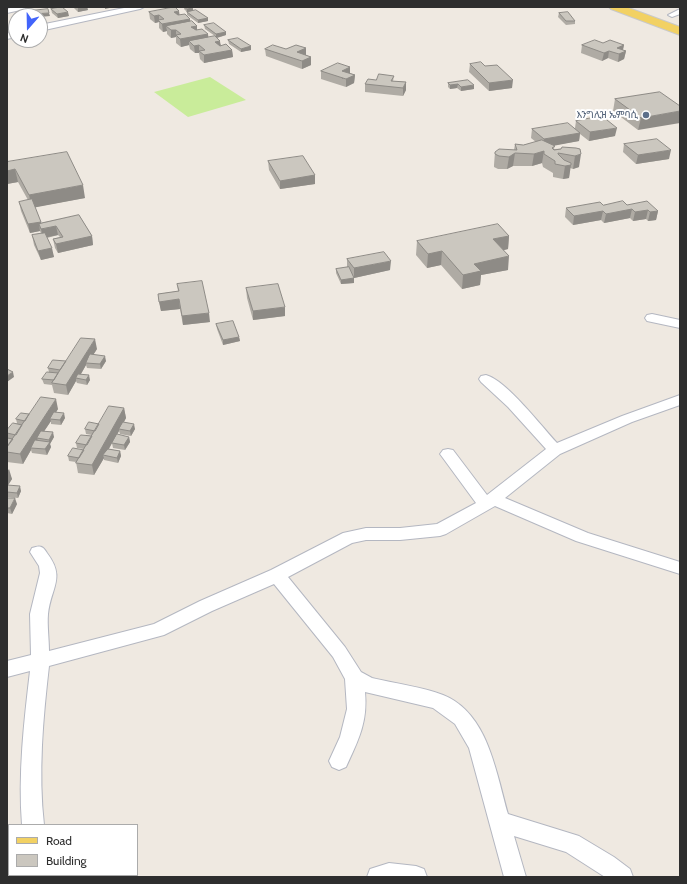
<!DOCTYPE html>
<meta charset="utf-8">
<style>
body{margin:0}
#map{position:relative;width:687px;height:884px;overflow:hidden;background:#efe9e1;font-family:Cabin,sans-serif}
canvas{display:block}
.frame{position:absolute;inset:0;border:8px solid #2e2e2e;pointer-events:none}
.legend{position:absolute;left:8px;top:824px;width:130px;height:52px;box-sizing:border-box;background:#fff;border:1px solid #ababab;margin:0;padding:5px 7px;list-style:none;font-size:12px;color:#2e2e2e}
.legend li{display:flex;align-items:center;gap:8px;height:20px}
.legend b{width:20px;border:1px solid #ababab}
.north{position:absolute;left:8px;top:8px;width:40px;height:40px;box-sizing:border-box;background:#fff;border:1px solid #ababab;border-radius:50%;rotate:200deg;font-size:11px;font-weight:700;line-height:16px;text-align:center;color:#2e2e2e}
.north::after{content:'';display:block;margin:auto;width:14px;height:18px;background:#4264fb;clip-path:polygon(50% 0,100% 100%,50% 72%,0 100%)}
</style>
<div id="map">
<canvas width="687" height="884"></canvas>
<div class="frame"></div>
<ul class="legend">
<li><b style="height:5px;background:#f2d163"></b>Road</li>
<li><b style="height:11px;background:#cbc7bf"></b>Building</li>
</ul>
<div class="north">N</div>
</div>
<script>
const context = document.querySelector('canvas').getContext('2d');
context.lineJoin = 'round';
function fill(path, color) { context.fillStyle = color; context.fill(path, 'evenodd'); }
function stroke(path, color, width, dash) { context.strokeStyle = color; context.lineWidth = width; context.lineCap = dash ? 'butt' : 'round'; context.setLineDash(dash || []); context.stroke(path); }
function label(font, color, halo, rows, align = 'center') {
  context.font = font + ' Cabin,"Noto Sans Ethiopic",sans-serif'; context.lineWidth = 4; context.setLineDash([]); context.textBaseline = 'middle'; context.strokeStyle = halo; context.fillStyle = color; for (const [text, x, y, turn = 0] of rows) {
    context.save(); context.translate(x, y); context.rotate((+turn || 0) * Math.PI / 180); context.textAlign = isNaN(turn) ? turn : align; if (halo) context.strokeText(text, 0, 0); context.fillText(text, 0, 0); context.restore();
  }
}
fill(new Path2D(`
 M 210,77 L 246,100 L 188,117 L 154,92 Z`), '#c9ec9a');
const minor = new Path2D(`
 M 13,7 L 26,7 L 25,9 L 7,13 L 7,9 Z
 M 129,7 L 144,7 L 140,9 L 40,31 L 40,25 Z
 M 680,9 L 680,14 L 672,17 L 668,15 Z
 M 16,31 L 16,37 L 7,39 L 7,33 Z
 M 652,314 L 680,320 L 680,328 L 647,321 L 645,318 L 647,315 Z
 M 486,375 C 506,380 542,427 557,443 L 622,416 L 680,395 L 680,405 L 632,422 L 560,454 L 505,498 L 588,533 L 680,562 L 680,574 L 576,541 L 495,506 L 446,534 L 440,536 L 400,540 L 366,540 L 352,543 L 288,577 L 345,647 L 361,672 L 372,678 C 393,683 424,687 443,695 C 488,713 496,772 508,814 L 579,836 L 614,857 L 630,869 L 633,877 L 605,877 L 566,852 L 514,836 L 526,877 L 504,877 L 469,748 L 455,724 L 433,708 L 365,692 C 368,722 358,741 346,767 L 339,770 L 332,767 L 329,761 L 340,737 L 347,709 L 345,679 L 333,657 L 274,584 L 212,611 L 164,635 L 49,666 C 43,718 38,773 44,825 L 22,825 C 18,774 24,721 30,671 L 7,677 L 7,661 L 31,655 L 30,614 L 40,573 L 39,566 L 30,552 L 32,548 C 40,545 43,546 47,553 C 66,578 51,587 48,614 C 47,625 49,639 49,651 L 154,624 L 200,601 L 271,570 L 343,533 L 366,528 L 400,528 L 437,524 L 476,503 L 443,458 L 440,454 L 443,450 L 448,449 L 453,450 L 487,495 L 546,449 L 508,407 L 481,382 L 479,379 L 481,376 Z
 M 389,863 L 416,866 L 424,869 L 427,877 L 367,877 L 370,869 Z
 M 31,875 L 53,875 L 54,877 L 32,877 Z`);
const primary = new Path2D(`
 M 609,7 L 626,7 L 680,27 L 680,35 L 611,9 Z`);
stroke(minor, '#b4b7c1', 2);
stroke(primary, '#c9c9c9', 2);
fill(minor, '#fff');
fill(primary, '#f2d163');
fill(new Path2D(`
 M 73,7 L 87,7 L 88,10 L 78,12 Z
 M 184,7 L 192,7 L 193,10 L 208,18 L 208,21 L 198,23 L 187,15 L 187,12 L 184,9 Z
 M 51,9 L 69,16 L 58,18 L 52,13 Z
 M 149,12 L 180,15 L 190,19 L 190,22 L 197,26 L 197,30 L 208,34 L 208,38 L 215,36 L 205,29 L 204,25 L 226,32 L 226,35 L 217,38 L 221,45 L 232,50 L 233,57 L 204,63 L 200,59 L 199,53 L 195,53 L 190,49 L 189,45 L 181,47 L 176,43 L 176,37 L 171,38 L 167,34 L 167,31 L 163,32 L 159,28 L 159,22 L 155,23 L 150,19 Z
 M 559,13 L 575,21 L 575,24 L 566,25 L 558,17 Z
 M 228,40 L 251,46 L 251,50 L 241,52 L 229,44 Z
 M 603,43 L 624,45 L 623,50 L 626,51 L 624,59 L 618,62 L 608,58 L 602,61 L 581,53 L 582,45 Z
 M 306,48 L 306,55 L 311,57 L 311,65 L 302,69 L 266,56 L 265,49 L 286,49 Z
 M 470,64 L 485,66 L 512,88 L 489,91 L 469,72 Z
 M 350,67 L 350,73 L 355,75 L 354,83 L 346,87 L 321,79 L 321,71 Z
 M 394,76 L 393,81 L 406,82 L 406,90 L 403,96 L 365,92 L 365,84 L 376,80 Z
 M 468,80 L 474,89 L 461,91 L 457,88 L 450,89 L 448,87 L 448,83 Z
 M 660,92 L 638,130 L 613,111 L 615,99 Z
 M 576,121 L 615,136 L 589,141 L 580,134 L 579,141 L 555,145 L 554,149 L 576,148 L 579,167 L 573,169 L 570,168 L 569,178 L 563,179 L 553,177 L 553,173 L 543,167 L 542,163 L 532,166 L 513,166 L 507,169 L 498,169 L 494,167 L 494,165 L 495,152 L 514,150 L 515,144 L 523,145 L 536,142 L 531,138 L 532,129 L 575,128 Z
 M 624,144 L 669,159 L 636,164 L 623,152 Z
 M 268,161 L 315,175 L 315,184 L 280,189 L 269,170 Z
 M 7,162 L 85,198 L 35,207 L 41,223 L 79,215 L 92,236 L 93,245 L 58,253 L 55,248 L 53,239 L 60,237 L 58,235 L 47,238 L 54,257 L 41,260 L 34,245 L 32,235 L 41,233 L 40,231 L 30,233 L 21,211 L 19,202 L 28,200 L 18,182 L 7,184 Z
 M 603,205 L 627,205 L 658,211 L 656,220 L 648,221 L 646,219 L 633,221 L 630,218 L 604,223 L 601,220 L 573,225 L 565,217 L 566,208 Z
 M 509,236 L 508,249 L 504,250 L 508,270 L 481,275 L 480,285 L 462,289 L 441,265 L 427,268 L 416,255 L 417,241 Z
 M 347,259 L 390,270 L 354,278 L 354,283 L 341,284 L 336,273 L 336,269 L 347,267 Z
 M 177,284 L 210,322 L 183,325 L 180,309 L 161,311 L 158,294 L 178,291 Z
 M 246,288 L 285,316 L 253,320 L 247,298 Z
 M 216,324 L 239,337 L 240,341 L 223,345 L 217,329 Z
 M 97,349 L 93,355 L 106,361 L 101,369 L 87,368 L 86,365 L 81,374 L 90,380 L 87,385 L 77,383 L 76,381 L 68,395 L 54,393 L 52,385 L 44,384 L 42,379 L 49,372 L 48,368 Z
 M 124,408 L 126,418 L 124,422 L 135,429 L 131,436 L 120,434 L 119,431 L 115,439 L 129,437 L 130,442 L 125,450 L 113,448 L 112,443 L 109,449 L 120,451 L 121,456 L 118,463 L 104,460 L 104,458 L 94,475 L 78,473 L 76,462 L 69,461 L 68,456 L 84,450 L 84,449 L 77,448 L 76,443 L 92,436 L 92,435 L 86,434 L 85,429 L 99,424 Z
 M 58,409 L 56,412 L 65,418 L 61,425 L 51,424 L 51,421 L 44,431 L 54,437 L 50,444 L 51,447 L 47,455 L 32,453 L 31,450 L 23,464 L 7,462 L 7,438 L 13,439 L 7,438 L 7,430 L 17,423 L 16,419 L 29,414 Z
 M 7,469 L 12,479 L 8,485 L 21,491 L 18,498 L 7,497 Z
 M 7,498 L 17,504 L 12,514 L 7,513 Z`), '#afaba4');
fill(new Path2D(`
 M 83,7 L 87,7 L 88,10 L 78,12 L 78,8 Z
 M 105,7 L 114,7 L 105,9 Z
 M 193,8 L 193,12 L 187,12 L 187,9 Z
 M 179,11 L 180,18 L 174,12 Z
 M 68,12 L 69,16 L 58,18 L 57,14 Z
 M 49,13 L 50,16 L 40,17 L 40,16 L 33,16 L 32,14 Z
 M 159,15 L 159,21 L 158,20 L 159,22 L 155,23 L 154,16 Z
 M 208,18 L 208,21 L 198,23 L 198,20 Z
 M 190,19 L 191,27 L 166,26 L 167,31 L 163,32 L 162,24 Z
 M 197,26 L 197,33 L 191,27 Z
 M 171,30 L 176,30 L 176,36 L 176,35 L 176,37 L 171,38 Z
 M 226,32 L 226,35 L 216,38 L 216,34 Z
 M 208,34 L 209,42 L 189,41 L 189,45 L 181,47 L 180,39 Z
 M 220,41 L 221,48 L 215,42 Z
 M 199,45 L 199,53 L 195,53 L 194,46 Z
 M 624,45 L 622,53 L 626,51 L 624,59 L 618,62 L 619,54 L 617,48 Z
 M 251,46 L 251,50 L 241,52 L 241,49 Z
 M 306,48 L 306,56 L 297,60 L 297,52 Z
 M 232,50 L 233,57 L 204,63 L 204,55 Z
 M 609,51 L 608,58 L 602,61 L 604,53 Z
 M 311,57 L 311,65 L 302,69 L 302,61 Z
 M 350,67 L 350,75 L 342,79 L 342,71 Z
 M 355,75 L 354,83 L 346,87 L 346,79 Z
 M 513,80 L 512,88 L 489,91 L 489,83 Z
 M 406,82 L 406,90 L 403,96 L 403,88 Z
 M 458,84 L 457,88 L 450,89 L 450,85 Z
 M 474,85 L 474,89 L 461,91 L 461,87 Z
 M 680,111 L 680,123 L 638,130 L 641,118 Z
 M 617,128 L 615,136 L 589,141 L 590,132 Z
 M 580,133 L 579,141 L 542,148 L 544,139 Z
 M 671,150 L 669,159 L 636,164 L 638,155 Z
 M 544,151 L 542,163 L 532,166 L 534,154 Z
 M 515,153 L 513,166 L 507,169 L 509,157 Z
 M 581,154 L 579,167 L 573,169 L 575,156 Z
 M 571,165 L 569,178 L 563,179 L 565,166 Z
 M 15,169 L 18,182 L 7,184 L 7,171 Z
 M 315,175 L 315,184 L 280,189 L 280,181 Z
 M 83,185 L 85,198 L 32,208 L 29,195 Z
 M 632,209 L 630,218 L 604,223 L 606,214 Z
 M 648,210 L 646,219 L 633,221 L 635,212 Z
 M 603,211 L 601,220 L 573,225 L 574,216 Z
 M 658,211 L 656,220 L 648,221 L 650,212 Z
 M 41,222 L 43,229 L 56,226 L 58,235 L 43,238 L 41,229 L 39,224 L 40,231 L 30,233 L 28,224 Z
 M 92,236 L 93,245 L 58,253 L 56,244 Z
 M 509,236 L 508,249 L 492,253 L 493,239 Z
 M 52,248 L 54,257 L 41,260 L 38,251 Z
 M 442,251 L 441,265 L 427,268 L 428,254 Z
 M 509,256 L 508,270 L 481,275 L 480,285 L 462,289 L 463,275 L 474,264 Z
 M 391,261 L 390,270 L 354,278 L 354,268 Z
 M 354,278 L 354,283 L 341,284 L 341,280 Z
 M 179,299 L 180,309 L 161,311 L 159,302 Z
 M 285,307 L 285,316 L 253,320 L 253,311 Z
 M 209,313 L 210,322 L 183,325 L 182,316 Z
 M 239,337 L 240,341 L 223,345 L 223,340 Z
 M 95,339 L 97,349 L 88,363 L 86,363 L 86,365 L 78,379 L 76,378 L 76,381 L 68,395 L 66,385 Z
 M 105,356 L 106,361 L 101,369 L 100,364 Z
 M 13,372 L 14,377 L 7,382 L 7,376 Z
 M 89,375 L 90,380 L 87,385 L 86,380 Z
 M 56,399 L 58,409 L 52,419 L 50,419 L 51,421 L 39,439 L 37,438 L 38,441 L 31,448 L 31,450 L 23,464 L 20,454 Z
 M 124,408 L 126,418 L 120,429 L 119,429 L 119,431 L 105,455 L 103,455 L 104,458 L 94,475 L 92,465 Z
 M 64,413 L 65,418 L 61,425 L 60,420 Z
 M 134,424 L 135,429 L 131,436 L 130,431 Z
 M 53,432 L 54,437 L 50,444 L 51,447 L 47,455 L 45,449 L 49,443 L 49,440 Z
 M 129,437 L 130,442 L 125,450 L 124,445 Z
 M 120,451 L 121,456 L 118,463 L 117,458 Z
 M 9,469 L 12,479 L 7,487 L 7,472 Z
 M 20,486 L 21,491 L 18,498 L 17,493 Z
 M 15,498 L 17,504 L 12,514 L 10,508 Z`), '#8e8b86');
const building = new Path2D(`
 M 62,7 L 68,12 L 57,14 L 51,9 Z
 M 175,7 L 179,11 L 174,12 L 178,15 L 185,14 L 190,19 L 162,24 L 158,20 L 164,19 L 159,15 L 154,16 L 149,12 Z
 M 185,7 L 192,7 L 193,8 L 187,9 Z
 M 48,9 L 49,13 L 32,14 L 31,11 Z
 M 196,10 L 208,18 L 198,20 L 187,12 Z
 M 568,12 L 575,21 L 566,21 L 559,13 Z
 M 192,21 L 197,26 L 191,27 L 196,30 L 202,29 L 208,34 L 180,39 L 176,35 L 181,34 L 176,30 L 171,30 L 166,26 Z
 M 214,23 L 226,32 L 216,34 L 204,25 Z
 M 215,36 L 220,41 L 215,42 L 220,46 L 226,44 L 232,50 L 204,55 L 199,51 L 205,50 L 199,45 L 194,46 L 189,41 Z
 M 238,38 L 251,46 L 241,49 L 228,40 Z
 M 595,40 L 603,43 L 610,40 L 624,45 L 617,48 L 626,51 L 619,54 L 609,51 L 604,53 L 582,45 Z
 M 273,45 L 286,49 L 296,45 L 306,48 L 297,52 L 311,57 L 302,61 L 265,49 Z
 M 481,62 L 485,66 L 497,65 L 513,80 L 489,83 L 470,64 Z
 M 338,63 L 350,67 L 342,71 L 355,75 L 346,79 L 321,71 Z
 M 379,74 L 394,76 L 391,81 L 406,82 L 403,88 L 365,84 L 368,79 L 376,80 Z
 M 468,80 L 474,85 L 461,87 L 458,84 L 450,85 L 448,83 Z
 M 660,92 L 680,106 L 680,111 L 641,118 L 615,99 Z
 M 602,116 L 617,128 L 590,132 L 576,121 Z
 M 568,123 L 580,133 L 544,139 L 532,129 Z
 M 657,139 L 671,150 L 638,155 L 624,144 Z
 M 542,140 L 555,146 L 552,148 L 554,150 L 561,149 L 562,147 L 576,148 L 580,149 L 581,154 L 575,156 L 558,153 L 558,154 L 564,160 L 571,163 L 571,165 L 565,166 L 555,164 L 555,161 L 544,154 L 544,151 L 534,154 L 515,153 L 509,157 L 499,156 L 495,154 L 495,152 L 499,149 L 517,150 L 515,144 L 523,145 Z
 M 67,152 L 83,185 L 29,195 L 15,169 L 7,171 L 7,162 Z
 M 303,156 L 315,175 L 280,181 L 268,161 Z
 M 32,199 L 41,222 L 28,224 L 19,202 Z
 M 623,201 L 627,205 L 647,201 L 658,211 L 650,212 L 648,210 L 635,212 L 632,209 L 606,214 L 603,211 L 574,216 L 566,208 L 600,202 L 603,205 Z
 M 79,215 L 92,236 L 56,244 L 53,239 L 63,237 L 56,226 L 41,229 L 39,224 Z
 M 498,224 L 509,236 L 493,239 L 509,256 L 474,264 L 481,271 L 463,275 L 442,251 L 428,254 L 417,241 Z
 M 45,233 L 52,248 L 38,251 L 32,235 Z
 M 384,252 L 391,261 L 354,268 L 347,259 Z
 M 349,267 L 354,278 L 341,280 L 336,269 Z
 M 202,281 L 209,313 L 182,316 L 179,299 L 159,302 L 158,294 L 179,291 L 177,284 Z
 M 278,284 L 285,307 L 253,311 L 246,288 Z
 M 233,321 L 239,337 L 223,340 L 216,324 Z
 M 81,338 L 95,339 L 66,385 L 52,383 Z
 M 90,354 L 105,356 L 100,364 L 86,363 Z
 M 53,360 L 66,361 L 60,370 L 48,368 Z
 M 7,369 L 13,372 L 7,376 Z
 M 47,372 L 58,373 L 54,380 L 42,379 Z
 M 78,374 L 89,375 L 86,380 L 76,378 Z
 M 41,397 L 56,399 L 20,454 L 7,452 L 7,447 Z
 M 109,406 L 124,408 L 92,465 L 76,463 Z
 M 54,412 L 64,413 L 60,420 L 50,419 Z
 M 21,413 L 29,414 L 25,421 L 16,419 Z
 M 89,422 L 99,424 L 95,431 L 85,429 Z
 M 123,422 L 134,424 L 130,431 L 119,429 Z
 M 13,423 L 22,425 L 16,435 L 7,433 L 7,430 Z
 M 41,431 L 53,432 L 49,440 L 37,438 Z
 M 117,434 L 129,437 L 124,445 L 112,443 Z
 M 81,435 L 92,436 L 87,445 L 76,443 Z
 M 7,438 L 13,439 L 7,447 Z
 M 35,440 L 50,442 L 45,449 L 31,448 Z
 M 73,448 L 84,450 L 79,458 L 68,456 Z
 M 108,449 L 120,451 L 117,458 L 103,455 Z
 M 7,485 L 20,486 L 17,493 L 7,492 Z
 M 7,498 L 15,498 L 10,508 L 7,508 Z`);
fill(building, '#cbc7bf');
stroke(building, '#8e8b86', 1);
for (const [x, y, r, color] of [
 [646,115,4,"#5c6f8a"]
]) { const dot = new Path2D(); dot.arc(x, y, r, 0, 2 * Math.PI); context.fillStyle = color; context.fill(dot); stroke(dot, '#fff', 1.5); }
label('10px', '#4e5e75', '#fff', [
 ["እንግሊዝ ኤምባሲ",638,115]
], 'right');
</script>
